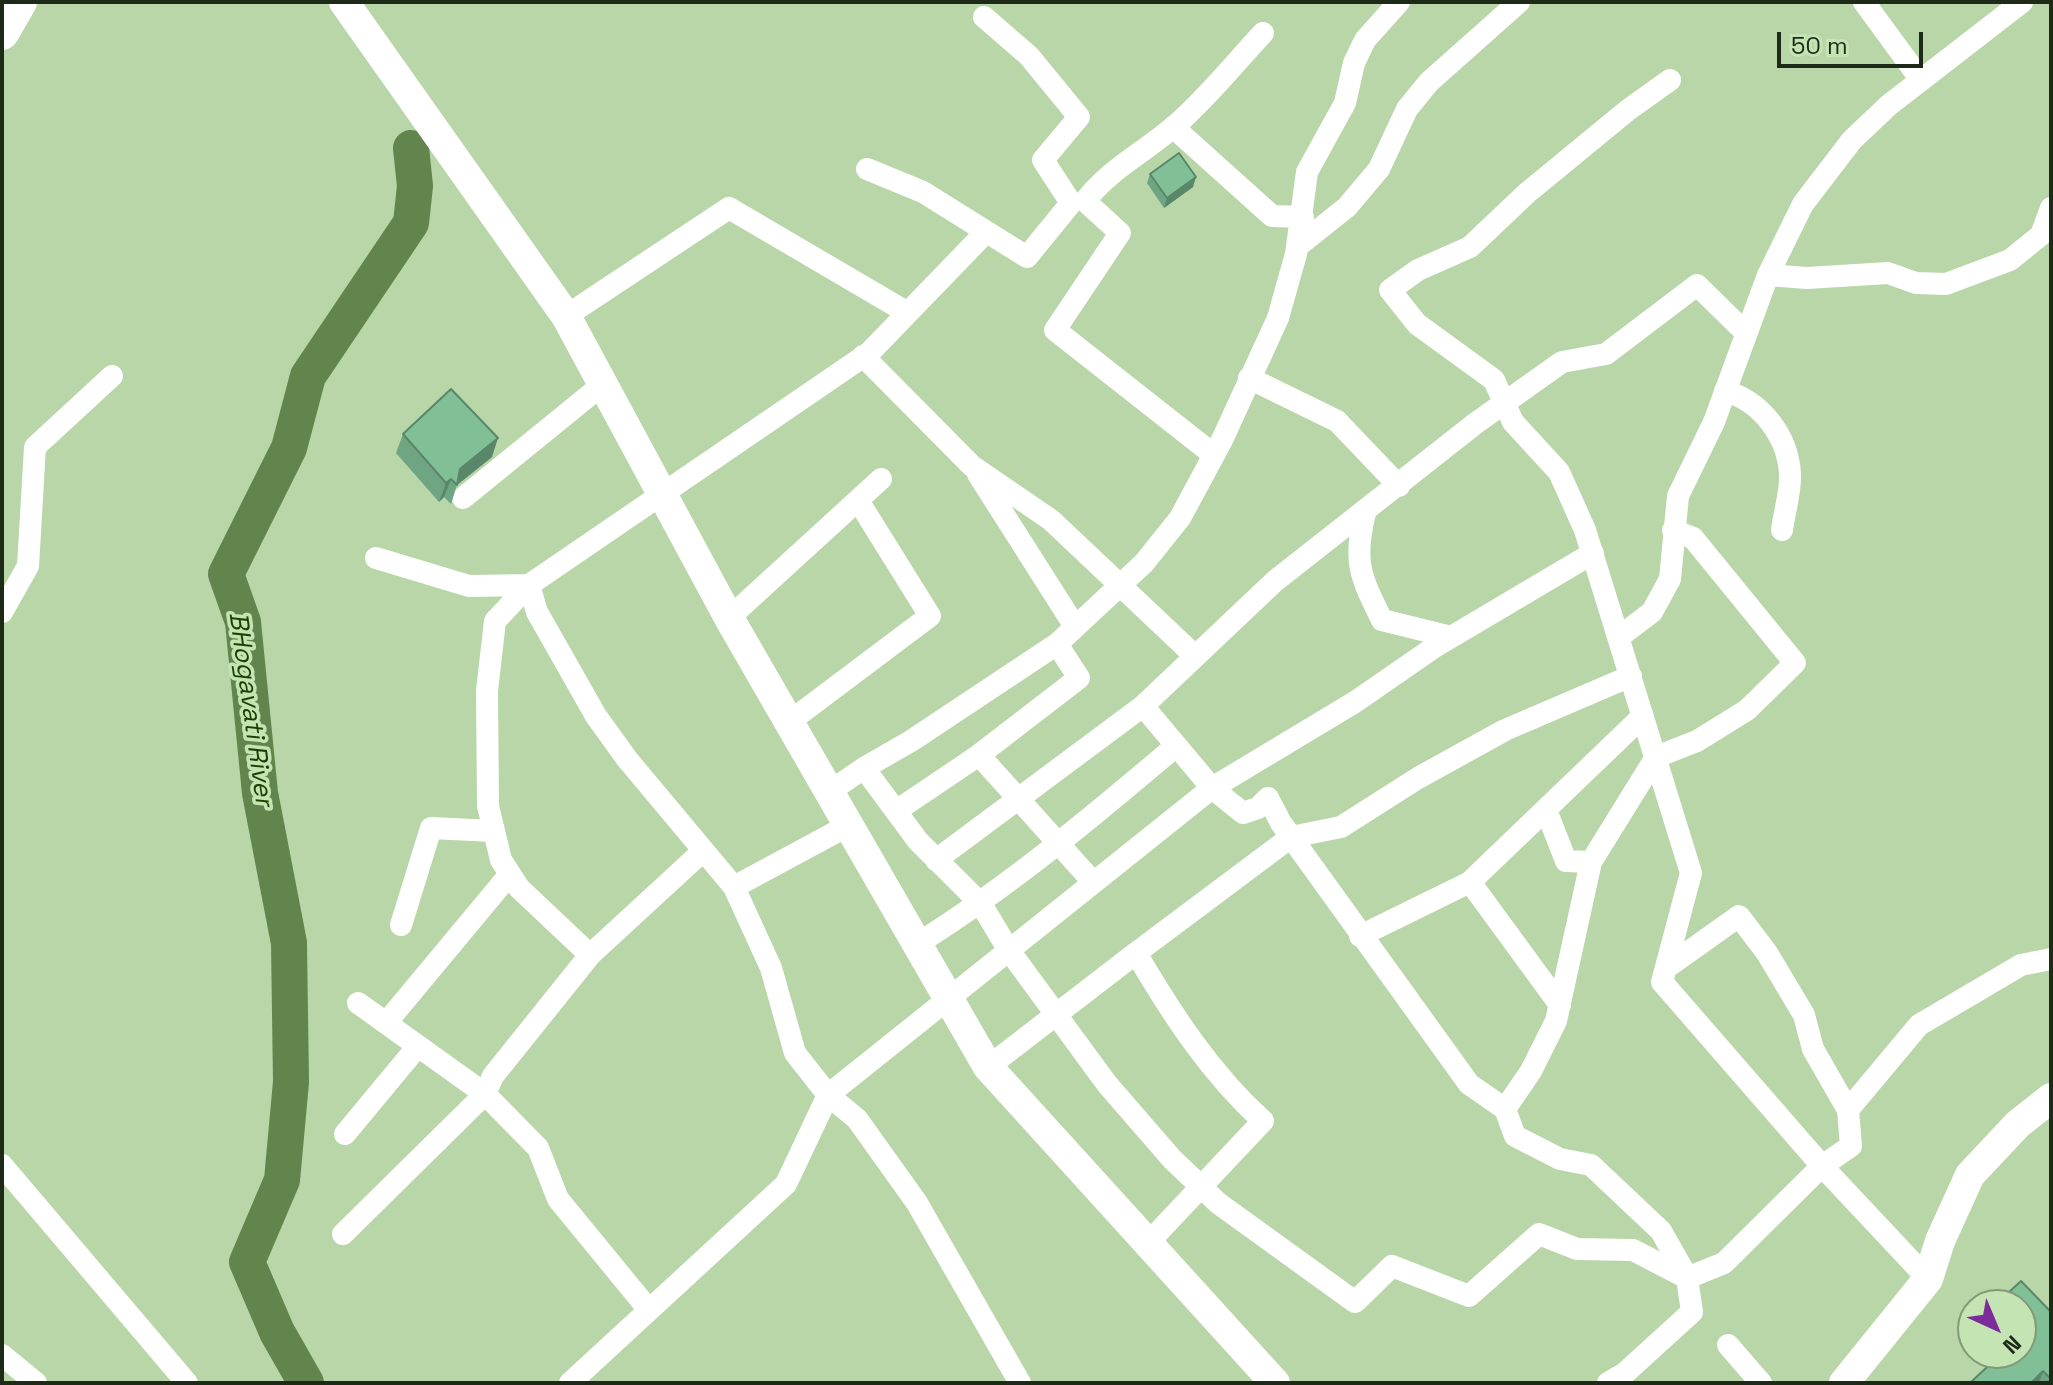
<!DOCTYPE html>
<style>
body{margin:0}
#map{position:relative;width:2053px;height:1385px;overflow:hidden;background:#b8d6a7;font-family:"Space Grotesk",sans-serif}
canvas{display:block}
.frame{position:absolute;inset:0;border:4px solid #1e2a18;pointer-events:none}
.north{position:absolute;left:1957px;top:1289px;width:80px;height:80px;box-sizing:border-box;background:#c5e4b4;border:2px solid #829a76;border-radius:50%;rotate:136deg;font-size:22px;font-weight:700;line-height:32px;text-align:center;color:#1e2a18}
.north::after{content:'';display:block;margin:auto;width:28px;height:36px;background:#7c2b9b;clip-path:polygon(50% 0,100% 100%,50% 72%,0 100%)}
.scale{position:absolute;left:1777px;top:32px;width:146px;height:36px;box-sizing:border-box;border:4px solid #1e2a18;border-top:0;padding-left:10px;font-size:24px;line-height:28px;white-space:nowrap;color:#1e2a18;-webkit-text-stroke:6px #c5e4b4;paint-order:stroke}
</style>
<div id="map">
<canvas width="2053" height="1385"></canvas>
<div class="frame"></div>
<div class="north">N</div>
<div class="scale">50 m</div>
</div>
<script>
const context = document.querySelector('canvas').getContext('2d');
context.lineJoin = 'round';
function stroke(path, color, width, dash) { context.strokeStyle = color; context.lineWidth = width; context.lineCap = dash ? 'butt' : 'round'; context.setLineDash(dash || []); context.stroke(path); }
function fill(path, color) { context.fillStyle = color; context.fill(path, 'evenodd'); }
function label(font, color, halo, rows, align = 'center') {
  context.font = font + ' "Space Grotesk",sans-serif'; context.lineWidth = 7; context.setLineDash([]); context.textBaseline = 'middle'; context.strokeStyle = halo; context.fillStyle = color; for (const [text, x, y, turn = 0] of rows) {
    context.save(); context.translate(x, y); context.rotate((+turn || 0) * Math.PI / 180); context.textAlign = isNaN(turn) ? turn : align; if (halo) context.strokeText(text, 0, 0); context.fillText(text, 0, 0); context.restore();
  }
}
stroke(new Path2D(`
 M 306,1383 L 277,1332 L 247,1262 L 282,1180 L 291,1082 L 289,943 L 260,793 L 243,622 L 226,574 L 289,448 L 308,376 L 411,223 L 415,186 L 411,148`), '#62854e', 36);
stroke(new Path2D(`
 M 1864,2 L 1921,80
 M 1670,80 L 1628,110 L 1527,193 L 1470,247 L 1418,270 L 1390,290 L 1417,324 L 1494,380 L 1513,422 L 1559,472 L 1585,530 L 1691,873 L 1662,982 L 1822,1166 L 1928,1279
 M 1173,127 L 1272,216 L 1303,217
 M 867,169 L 923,192 L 1027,257 L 1071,203 L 1043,160 L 1079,117 L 1029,56 L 984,17
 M 1298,246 L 1347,207 L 1379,169 L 1407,109 L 1429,82 L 1519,2
 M 1768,275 L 1807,278 L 1888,273 L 1916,283 L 1946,284 L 2010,260 L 2041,235 L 2051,208
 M 566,316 L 729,208 L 908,313
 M 863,356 L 972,466 L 1051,520 L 1195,656
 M 1249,378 L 1337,421 L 1399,486
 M 1725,391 C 1761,401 1788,436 1790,474 C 1791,492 1784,513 1782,530
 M 1214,455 L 1055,330 L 1120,233 L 1085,201 C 1113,166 1144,153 1177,124 C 1208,97 1235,63 1263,33
 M 978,474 L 1074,625
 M 463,498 L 602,385
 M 1365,513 C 1353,561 1360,576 1382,620 L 1451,637
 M 1673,530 L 1693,538 L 1795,663 L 1747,710 L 1697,741 L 1656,757 L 1591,862 L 1556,1021 L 1531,1071 L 1505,1109 L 1515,1136 L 1560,1159 L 1591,1165 L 1661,1231 L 1687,1277
 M 376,558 L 469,586 L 529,585
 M 529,585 L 495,621 L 487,691 L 488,806 L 501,860 L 519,888 L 590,955 L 703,851
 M 2,612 L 28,566 L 35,447 L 112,376
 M 729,618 L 881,479
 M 1619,637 L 1652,612 L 1670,579 L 1678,496 L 1714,422 L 1768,275 L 1803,204 L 1852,140 L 1889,105 L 2022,2
 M 1143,706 L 1212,788 L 1355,702 L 1436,646 L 1593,553
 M 789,722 L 930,616 L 859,502
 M 979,755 L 1093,882
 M 864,768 L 911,741 L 1057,644 L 1144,563 L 1180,518 L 1222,440 L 1278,318 L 1296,254 L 1307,172 L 1345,103 L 1354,63 L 1365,40 L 1399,2
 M 829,792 L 864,768 L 918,841 L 981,904 L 1008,949 L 1107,1084 L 1172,1159 L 1218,1203 L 1355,1302 L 1392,1266 L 1469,1296 L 1539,1234 L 1577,1249 L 1633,1250 L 1687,1278
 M 1546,810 L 1566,861 L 1591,862
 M 896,811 L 979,755 L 1079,678 L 1057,644
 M 936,860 L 1143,706 L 1275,581 L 1476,423 L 1562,362 L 1606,354 L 1697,285 L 1745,332
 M 734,887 L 849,825
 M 401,925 L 431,828 L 494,831
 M 1360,936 L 1470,882
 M 917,944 C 1010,886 1092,817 1176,746
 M 1136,953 L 1291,837 L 1341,827 L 1418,778 L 1505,730 L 1631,676
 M 590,955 L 493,1076 L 485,1094 L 538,1148 L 558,1199 L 649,1310
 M 1666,968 L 1739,916 L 1767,953 L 1804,1015 L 1813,1049 L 1848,1110
 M 1560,1005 L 1470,882 L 1643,716
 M 386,1023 L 510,874
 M 988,1067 L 1136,953 C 1172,1014 1210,1073 1263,1121 L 1148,1243
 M 345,1134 L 418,1046
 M 2,1165 L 187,1383
 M 343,1234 L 485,1094 L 358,1003
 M 1728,1345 L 1761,1383
 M 2,1355 L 36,1383
 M 570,1383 L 786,1184 L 828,1095 L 795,1053 L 771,968 L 734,887 L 627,759 L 596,716 L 537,612 L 529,585 L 870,352 L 986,232
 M 1020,1383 L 917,1203 L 857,1119 L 828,1095 L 1212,788 L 1243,813 L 1258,808 L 1268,798 L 1281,823 L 1469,1084 L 1505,1109
 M 1608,1383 L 1625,1373 L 1692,1312 L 1687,1278 L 1724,1263 L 1822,1166 L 1851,1146 L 1848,1110 L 1919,1025 L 2021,965 L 2051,959`), '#fff', 22);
stroke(new Path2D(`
 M 344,2 L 566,316 L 729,618 L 988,1067 L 1275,1383
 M 1844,1383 L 1928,1279 L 1940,1241 L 1970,1175 L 2018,1124 L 2051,1098`), '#fff', 30);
stroke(new Path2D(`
 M 2,33 L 20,2`), '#fff', 34);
fill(new Path2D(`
 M 1150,174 L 1193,187 L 1164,208 L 1147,183 Z
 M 403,434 L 492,457 L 457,485 L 451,504 L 444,497 L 439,502 L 396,453 Z
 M 2051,1312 L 2051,1383 L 1970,1383 Z`), '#6fa582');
fill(new Path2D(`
 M 1196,177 L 1193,187 L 1164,208 L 1167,198 Z
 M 498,438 L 492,457 L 457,485 L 460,469 Z
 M 451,479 L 444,497 L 439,502 L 446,483 Z
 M 2043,1371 L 2039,1383 L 2031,1383 Z`), '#5a866a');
const building = new Path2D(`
 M 1179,153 L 1196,177 L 1167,198 L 1150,174 Z
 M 451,389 L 498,438 L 460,469 L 457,485 L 451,479 L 446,483 L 403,434 Z
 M 2021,1281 L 2051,1312 L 2051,1379 L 2043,1371 L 2031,1383 L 1970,1383 L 2002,1353 L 2021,1353 L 2021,1305 L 1995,1305 Z`);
fill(building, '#81c097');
stroke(building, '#5a866a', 2);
label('italic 26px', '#1d3f00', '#c5e4b4', [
 ["BHogavati River",250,709,82]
]);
</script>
